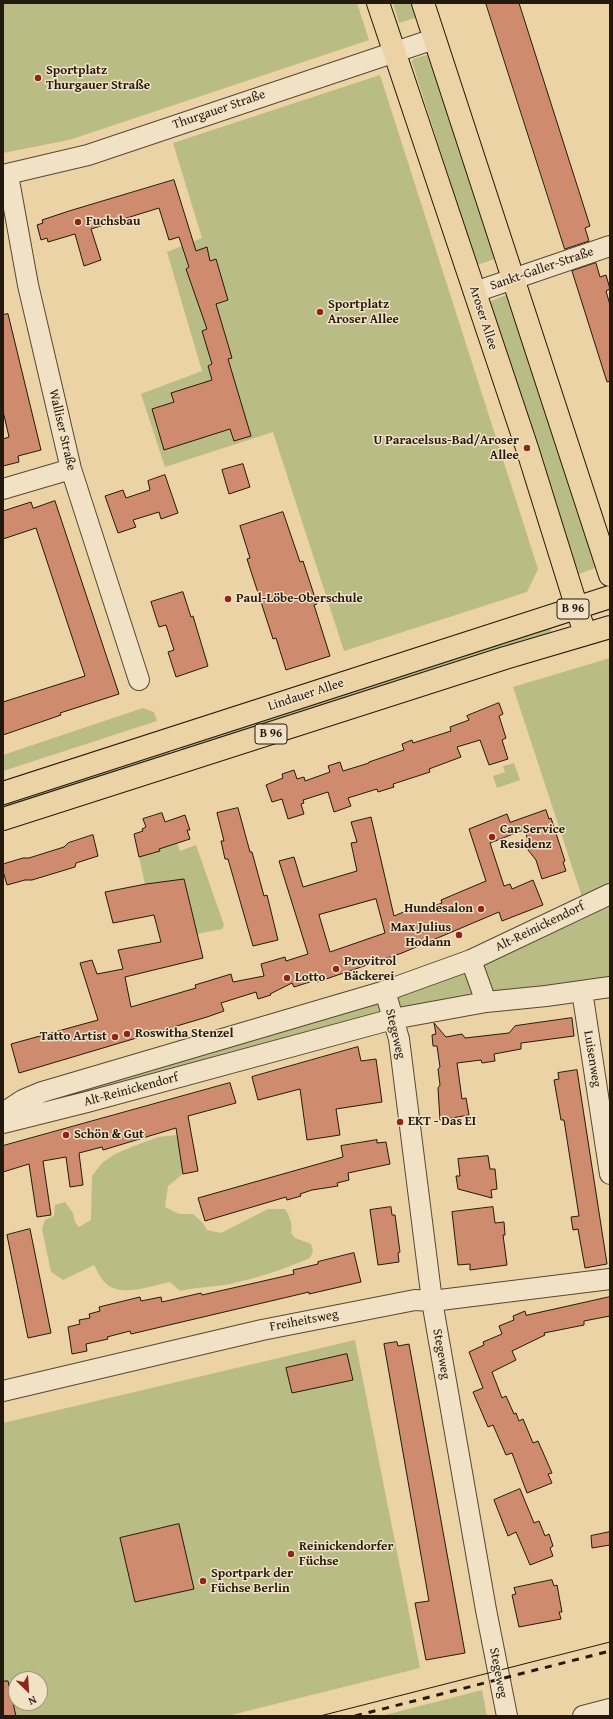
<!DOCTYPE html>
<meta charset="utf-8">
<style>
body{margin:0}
#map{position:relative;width:613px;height:1719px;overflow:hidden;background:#ebd3a6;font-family:"Gentium Book Plus",serif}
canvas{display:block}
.frame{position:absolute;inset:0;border:4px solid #24190e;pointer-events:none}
.north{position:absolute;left:8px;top:1671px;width:40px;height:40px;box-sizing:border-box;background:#f2e2c5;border:1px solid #a0927c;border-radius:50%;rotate:155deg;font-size:11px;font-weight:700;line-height:16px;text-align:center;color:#24190e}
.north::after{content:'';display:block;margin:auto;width:14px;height:18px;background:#8f2418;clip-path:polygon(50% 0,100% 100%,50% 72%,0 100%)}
</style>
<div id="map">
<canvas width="613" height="1719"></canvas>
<div class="frame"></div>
<div class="north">N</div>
</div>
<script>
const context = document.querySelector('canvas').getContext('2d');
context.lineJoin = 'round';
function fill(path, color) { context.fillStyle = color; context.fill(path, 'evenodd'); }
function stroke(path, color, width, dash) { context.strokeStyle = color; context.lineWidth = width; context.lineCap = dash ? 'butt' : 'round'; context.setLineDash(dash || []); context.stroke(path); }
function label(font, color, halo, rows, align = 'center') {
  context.font = font + ' "Gentium Book Plus",serif'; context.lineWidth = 3; context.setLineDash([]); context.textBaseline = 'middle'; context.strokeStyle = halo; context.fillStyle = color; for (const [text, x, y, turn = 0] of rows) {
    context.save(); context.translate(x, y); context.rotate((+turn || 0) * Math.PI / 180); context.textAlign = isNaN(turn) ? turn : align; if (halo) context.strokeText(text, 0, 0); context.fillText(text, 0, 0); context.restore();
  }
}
fill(new Path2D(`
 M 3,3 L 357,3 L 369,40 L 69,140 L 3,153 Z
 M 393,3 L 417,3 L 421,16 L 399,23 Z
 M 430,54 L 498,258 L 477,265 L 412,62 L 413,59 Z
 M 380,75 L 538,569 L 527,592 L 344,651 L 273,432 L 165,467 L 141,394 L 202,371 L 167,252 L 202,238 L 173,143 Z
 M 509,294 L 598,567 L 576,575 L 489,303 L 491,301 Z
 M 549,625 L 553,636 L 183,754 L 179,743 Z
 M 610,658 L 610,894 L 585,906 L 513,687 Z
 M 143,708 L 154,712 L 157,721 L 3,771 L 3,755 Z
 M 168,747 L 172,758 L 3,812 L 3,800 Z
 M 514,763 L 520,780 L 497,788 L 493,776 L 505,772 L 503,766 Z
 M 177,843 L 180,851 L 196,845 L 224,925 L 222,929 L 197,934 L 184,880 L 145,884 L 139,857 L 160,851 L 158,845 L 168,846 Z
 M 610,903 L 610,980 L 30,1112 L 26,1106 Z
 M 177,1135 L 183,1174 L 168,1186 L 165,1207 L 179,1214 L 193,1214 L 202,1222 L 207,1230 L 221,1233 L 268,1209 L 285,1209 C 290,1217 293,1224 291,1233 L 295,1238 L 311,1244 L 313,1251 L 310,1258 C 285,1269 257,1278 230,1284 C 214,1287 197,1287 180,1291 L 170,1282 C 150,1286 116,1300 102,1279 C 99,1275 97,1270 94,1265 L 63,1280 L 51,1272 L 42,1229 L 45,1220 L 54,1216 L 55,1205 L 65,1202 L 73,1213 L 75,1222 L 79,1227 L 91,1220 L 92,1176 L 102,1163 L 115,1154 L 129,1148 L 158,1137 Z
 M 355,1340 L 420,1668 L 227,1716 L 3,1716 L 3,1423 ZM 16,1679 L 40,1679 L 40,1703 L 16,1703 Z
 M 482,1690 L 487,1716 L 381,1716 Z`), '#b9bc85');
const building = new Path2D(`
 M 486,3 L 519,3 L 590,226 L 585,228 L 589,241 L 565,249 Z
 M 174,180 L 196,251 L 207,247 L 210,261 L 216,259 L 228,300 L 216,304 L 232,358 L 228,359 L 251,436 L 234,441 L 230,429 L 164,450 L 152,409 L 174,402 L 171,393 L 212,380 L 208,366 L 212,364 L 202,331 L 207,329 L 186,269 L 189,267 L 179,237 L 169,240 L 159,208 L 91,229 L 101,260 L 84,266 L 75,234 L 48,242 L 47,238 L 41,240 L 37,225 L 43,223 L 42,220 L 69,211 Z
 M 596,263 L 600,277 L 606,275 L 610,289 L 606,291 L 610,305 L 610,381 L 607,382 L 572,271 Z
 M 8,314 L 41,450 L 18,456 L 19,462 L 3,466 L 3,439 L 9,437 L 3,411 L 3,315 Z
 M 243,464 L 250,487 L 229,494 L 222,470 Z
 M 165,475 L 178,513 L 161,519 L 159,512 L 133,520 L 136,527 L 118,533 L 105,496 L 123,490 L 126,498 L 150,490 L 148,481 Z
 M 55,501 L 119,694 L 60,713 L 61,715 L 3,735 L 3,702 L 85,676 L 36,528 L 3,539 L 3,511 L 31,502 L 33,508 Z
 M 283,512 L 300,562 L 303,561 L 317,604 L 314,605 L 330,656 L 286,670 L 276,638 L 273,639 L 247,559 L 250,558 L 240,526 Z
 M 183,592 L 191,617 L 193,616 L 208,666 L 176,677 L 168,652 L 174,650 L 166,625 L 159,627 L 151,602 Z
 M 499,703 L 503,714 L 499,716 L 506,738 L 502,740 L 508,759 L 489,765 L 480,740 L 457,747 L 461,757 L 429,769 L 430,772 L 393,784 L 394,787 L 378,792 L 377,789 L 348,798 L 351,806 L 334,812 L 328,792 L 303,800 L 304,803 L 301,804 L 304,814 L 288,819 L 282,799 L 272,802 L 266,785 L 283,778 L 282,774 L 294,770 L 297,779 L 304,777 L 305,781 L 330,772 L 328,766 L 340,762 L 343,771 L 369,763 L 369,762 L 404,750 L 402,744 L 412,740 L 413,743 L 451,731 L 450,727 L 469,720 L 467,716 Z
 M 238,808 L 250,852 L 252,852 L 264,896 L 267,895 L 278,940 L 253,946 L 228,859 L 225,859 L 221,841 L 224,841 L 217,813 Z
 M 546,810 L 549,819 L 551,818 L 565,861 L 563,862 L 566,871 L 542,879 L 536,860 L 528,850 L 526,829 L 490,843 L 504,886 L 510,884 L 512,889 L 533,880 L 543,905 L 502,921 L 499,912 L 402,953 L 329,978 L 317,982 L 316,980 L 294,987 L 292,983 L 270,994 L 271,995 L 258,999 L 256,992 L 221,1003 L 224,1011 L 207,1017 L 19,1073 L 11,1044 L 98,1020 L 80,963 L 92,960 L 97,974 L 123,969 L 118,950 L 161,942 L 154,915 L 113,923 L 105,892 L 146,884 L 184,879 L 203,958 L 125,977 L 131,1007 L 196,988 L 195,985 L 231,974 L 233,982 L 264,976 L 261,964 L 285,957 L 286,961 L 308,954 L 279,861 L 294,857 L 303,887 L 357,871 L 351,843 L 357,842 L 351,822 L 371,817 L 394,916 L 418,906 L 420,911 L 442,903 L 441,900 L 486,881 L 469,829 L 507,814 L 510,822 ZM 376,899 L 385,933 L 330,952 L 319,915 Z
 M 162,813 L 165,822 L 185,815 L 190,830 L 187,830 L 190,839 L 159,849 L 160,851 L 139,857 L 134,834 L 143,831 L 142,829 L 146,827 L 143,819 Z
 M 93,835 L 98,856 L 76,863 L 75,867 L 32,880 L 25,880 L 7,885 L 3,871 L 3,864 L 23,858 L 29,858 L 64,847 L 68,843 Z
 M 572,1018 L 574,1036 L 521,1043 L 521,1049 L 494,1054 L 495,1061 L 482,1063 L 481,1060 L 457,1063 L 462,1099 L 466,1098 L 469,1115 L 440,1120 L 438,1088 L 440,1085 L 438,1069 L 440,1067 L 437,1046 L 433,1046 L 432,1035 L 436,1034 L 434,1023 L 446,1037 L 462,1034 L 465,1038 L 509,1033 L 515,1026 Z
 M 358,1047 L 361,1061 L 376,1059 L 382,1102 L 336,1109 L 340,1135 L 307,1140 L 300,1089 L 258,1100 L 252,1077 Z
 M 577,1070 L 607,1264 L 585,1268 L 578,1229 L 573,1230 L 571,1217 L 579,1216 L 564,1120 L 561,1120 L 554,1080 L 559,1079 L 558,1073 Z
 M 230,1083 L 236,1103 L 188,1116 L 198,1171 L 183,1174 L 176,1128 L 103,1150 L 102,1147 L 79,1153 L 83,1185 L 70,1187 L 66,1157 L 43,1161 L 51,1215 L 37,1217 L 29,1164 L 3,1172 L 3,1146 Z
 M 377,1140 L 377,1143 L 386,1142 L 390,1164 L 348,1173 L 349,1180 L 337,1183 L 338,1186 L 312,1190 L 300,1194 L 301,1196 L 287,1200 L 286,1197 L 205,1221 L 198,1198 L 343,1157 L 341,1146 Z
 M 488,1156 L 490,1169 L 495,1169 L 497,1189 L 491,1190 L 492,1198 L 458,1189 L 456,1176 L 460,1176 L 458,1159 Z
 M 391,1207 L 392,1215 L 395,1215 L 400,1252 L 398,1253 L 399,1262 L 378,1265 L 370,1210 Z
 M 493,1207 L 495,1223 L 504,1222 L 505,1235 L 503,1235 L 507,1265 L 470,1270 L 470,1264 L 458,1265 L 452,1212 Z
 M 30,1229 L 51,1333 L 28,1338 L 7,1235 Z
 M 354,1253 L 361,1282 L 309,1294 L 309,1292 L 131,1334 L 130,1331 L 107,1337 L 108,1339 L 86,1344 L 87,1351 L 72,1354 L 68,1327 L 80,1324 L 79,1320 L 90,1318 L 89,1314 L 100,1311 L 99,1307 L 140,1297 L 141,1301 L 161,1297 L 162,1302 L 201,1293 L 202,1295 L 294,1274 L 293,1270 L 318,1264 L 318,1262 Z
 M 610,1297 L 610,1316 L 584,1321 L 584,1325 L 544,1333 L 545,1335 L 512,1351 L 516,1360 L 492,1372 L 502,1398 L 506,1396 L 514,1414 L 516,1413 L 519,1421 L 523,1419 L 533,1443 L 538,1441 L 552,1473 L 548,1474 L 552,1483 L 527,1493 L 512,1453 L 506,1455 L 493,1425 L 488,1427 L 473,1392 L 483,1388 L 469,1352 L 484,1345 L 483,1342 L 502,1334 L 499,1326 L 514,1320 L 513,1316 L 525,1311 L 526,1315 Z
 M 397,1342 L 398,1346 L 409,1344 L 465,1653 L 426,1660 L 415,1603 L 429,1601 L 384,1344 Z
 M 347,1354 L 353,1380 L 292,1393 L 286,1368 Z
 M 520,1489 L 534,1523 L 539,1521 L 545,1536 L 549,1534 L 553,1546 L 550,1548 L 553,1556 L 530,1565 L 516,1532 L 508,1536 L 494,1500 Z
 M 179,1524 L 194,1589 L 135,1602 L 120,1538 Z
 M 610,1532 L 610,1545 L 592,1548 L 591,1536 Z
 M 552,1580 L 554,1586 L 557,1585 L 562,1612 L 559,1612 L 561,1619 L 519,1627 L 512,1595 L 516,1594 L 514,1588 Z
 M 3,1681 L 8,1681 L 16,1716 L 3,1716 Z`);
fill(building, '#ce8b6d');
stroke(building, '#24190e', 1);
const minor = new Path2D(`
 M 3,175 L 88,155 L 434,39
 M 8,175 L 28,285 L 71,469 L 139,680
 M 475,292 L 610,246
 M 3,489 L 71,469
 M 471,960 L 486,1002
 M 385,991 L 399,1039 L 432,1301 L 486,1610 L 507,1716
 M 582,991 L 610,1174
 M 3,1113 L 23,1100 L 42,1092 L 385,991 L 471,960 L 610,894
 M 3,1123 L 87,1102 L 393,1019 L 486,1002 L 546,996 L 610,987
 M 3,1391 L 262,1330 L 415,1300 L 432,1301 L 610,1279
 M 583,1716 L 610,1709`);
const major = new Path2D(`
 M 378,3 L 527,448 L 585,634
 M 423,3 L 610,575
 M 3,793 L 610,597
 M 3,819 L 505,658 L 610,627`);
stroke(minor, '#564834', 22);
stroke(major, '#24190e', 24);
stroke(minor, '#f2e2c5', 20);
stroke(major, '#ebd3a6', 22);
stroke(new Path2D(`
 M 320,1716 L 610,1642`), '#24190e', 1);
stroke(new Path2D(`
 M 355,1716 L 610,1651`), '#24190e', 3, [7, 7]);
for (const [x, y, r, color] of [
 [38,78,4,"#8f2418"],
 [78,222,4,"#8f2418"],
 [320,312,4,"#8f2418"],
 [527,448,4,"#8f2418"],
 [228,599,4,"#8f2418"],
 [492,837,4,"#8f2418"],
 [481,909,4,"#8f2418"],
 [459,935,4,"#8f2418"],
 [336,969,4,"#8f2418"],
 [287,978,4,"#8f2418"],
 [127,1034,4,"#8f2418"],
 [115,1037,4,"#8f2418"],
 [400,1122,4,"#8f2418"],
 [66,1135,4,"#8f2418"],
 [291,1554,4,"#8f2418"],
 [203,1581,4,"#8f2418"]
]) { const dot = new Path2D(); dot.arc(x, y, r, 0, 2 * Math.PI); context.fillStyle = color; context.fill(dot); stroke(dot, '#f2e2c5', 1.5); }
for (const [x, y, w] of [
 [573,609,32],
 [271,734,32]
]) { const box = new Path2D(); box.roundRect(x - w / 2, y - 10, w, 20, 3); context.fillStyle = '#f2e2c5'; context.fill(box); stroke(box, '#24190e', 1); }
label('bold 12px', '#24190e', null, [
 ["B 96",573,609],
 ["B 96",271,734]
]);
label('bold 13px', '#24190e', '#f2e2c5', [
 ["Sportplatz",46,71],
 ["Thurgauer Straße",46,86],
 ["Fuchsbau",86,222],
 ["Sportplatz",328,305],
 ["Aroser Allee",328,320],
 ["U Paracelsus-Bad/Aroser",519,441,"right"],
 ["Allee",519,456,"right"],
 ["Paul-Löbe-Oberschule",236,599],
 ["Car Service",500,830],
 ["Residenz",500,845],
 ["Hundesalon",473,909,"right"],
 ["Max Julius",451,928,"right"],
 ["Hodann",451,943,"right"],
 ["Provitrol",344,962],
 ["Bäckerei",344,977],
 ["Lotto",295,978],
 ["Roswitha Stenzel",135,1034],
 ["Tatto Artist",107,1037,"right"],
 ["EKT - Das EI",408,1122],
 ["Schön & Gut",74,1135],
 ["Reinickendorfer",299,1547],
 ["Füchse",299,1562],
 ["Sportpark der",211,1574],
 ["Füchse Berlin",211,1589]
], 'left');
label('13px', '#24190e', '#f2e2c5', [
 ["Thurgauer Straße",219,110,-19],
 ["Sankt-Galler-Straße",542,269,-19],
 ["Aroser Allee",483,318,72],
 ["Walliser Straße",62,430,77],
 ["Lindauer Allee",306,695,-18],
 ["Alt-Reinickendorf",540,927,-26],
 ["Stegeweg",395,1034,77],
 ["Luisenweg",592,1059,81],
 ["Alt-Reinickendorf",131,1090,-15],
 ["Freiheitsweg",304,1321,-11],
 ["Stegeweg",441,1354,80],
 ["Stegeweg",498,1673,79]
]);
</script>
